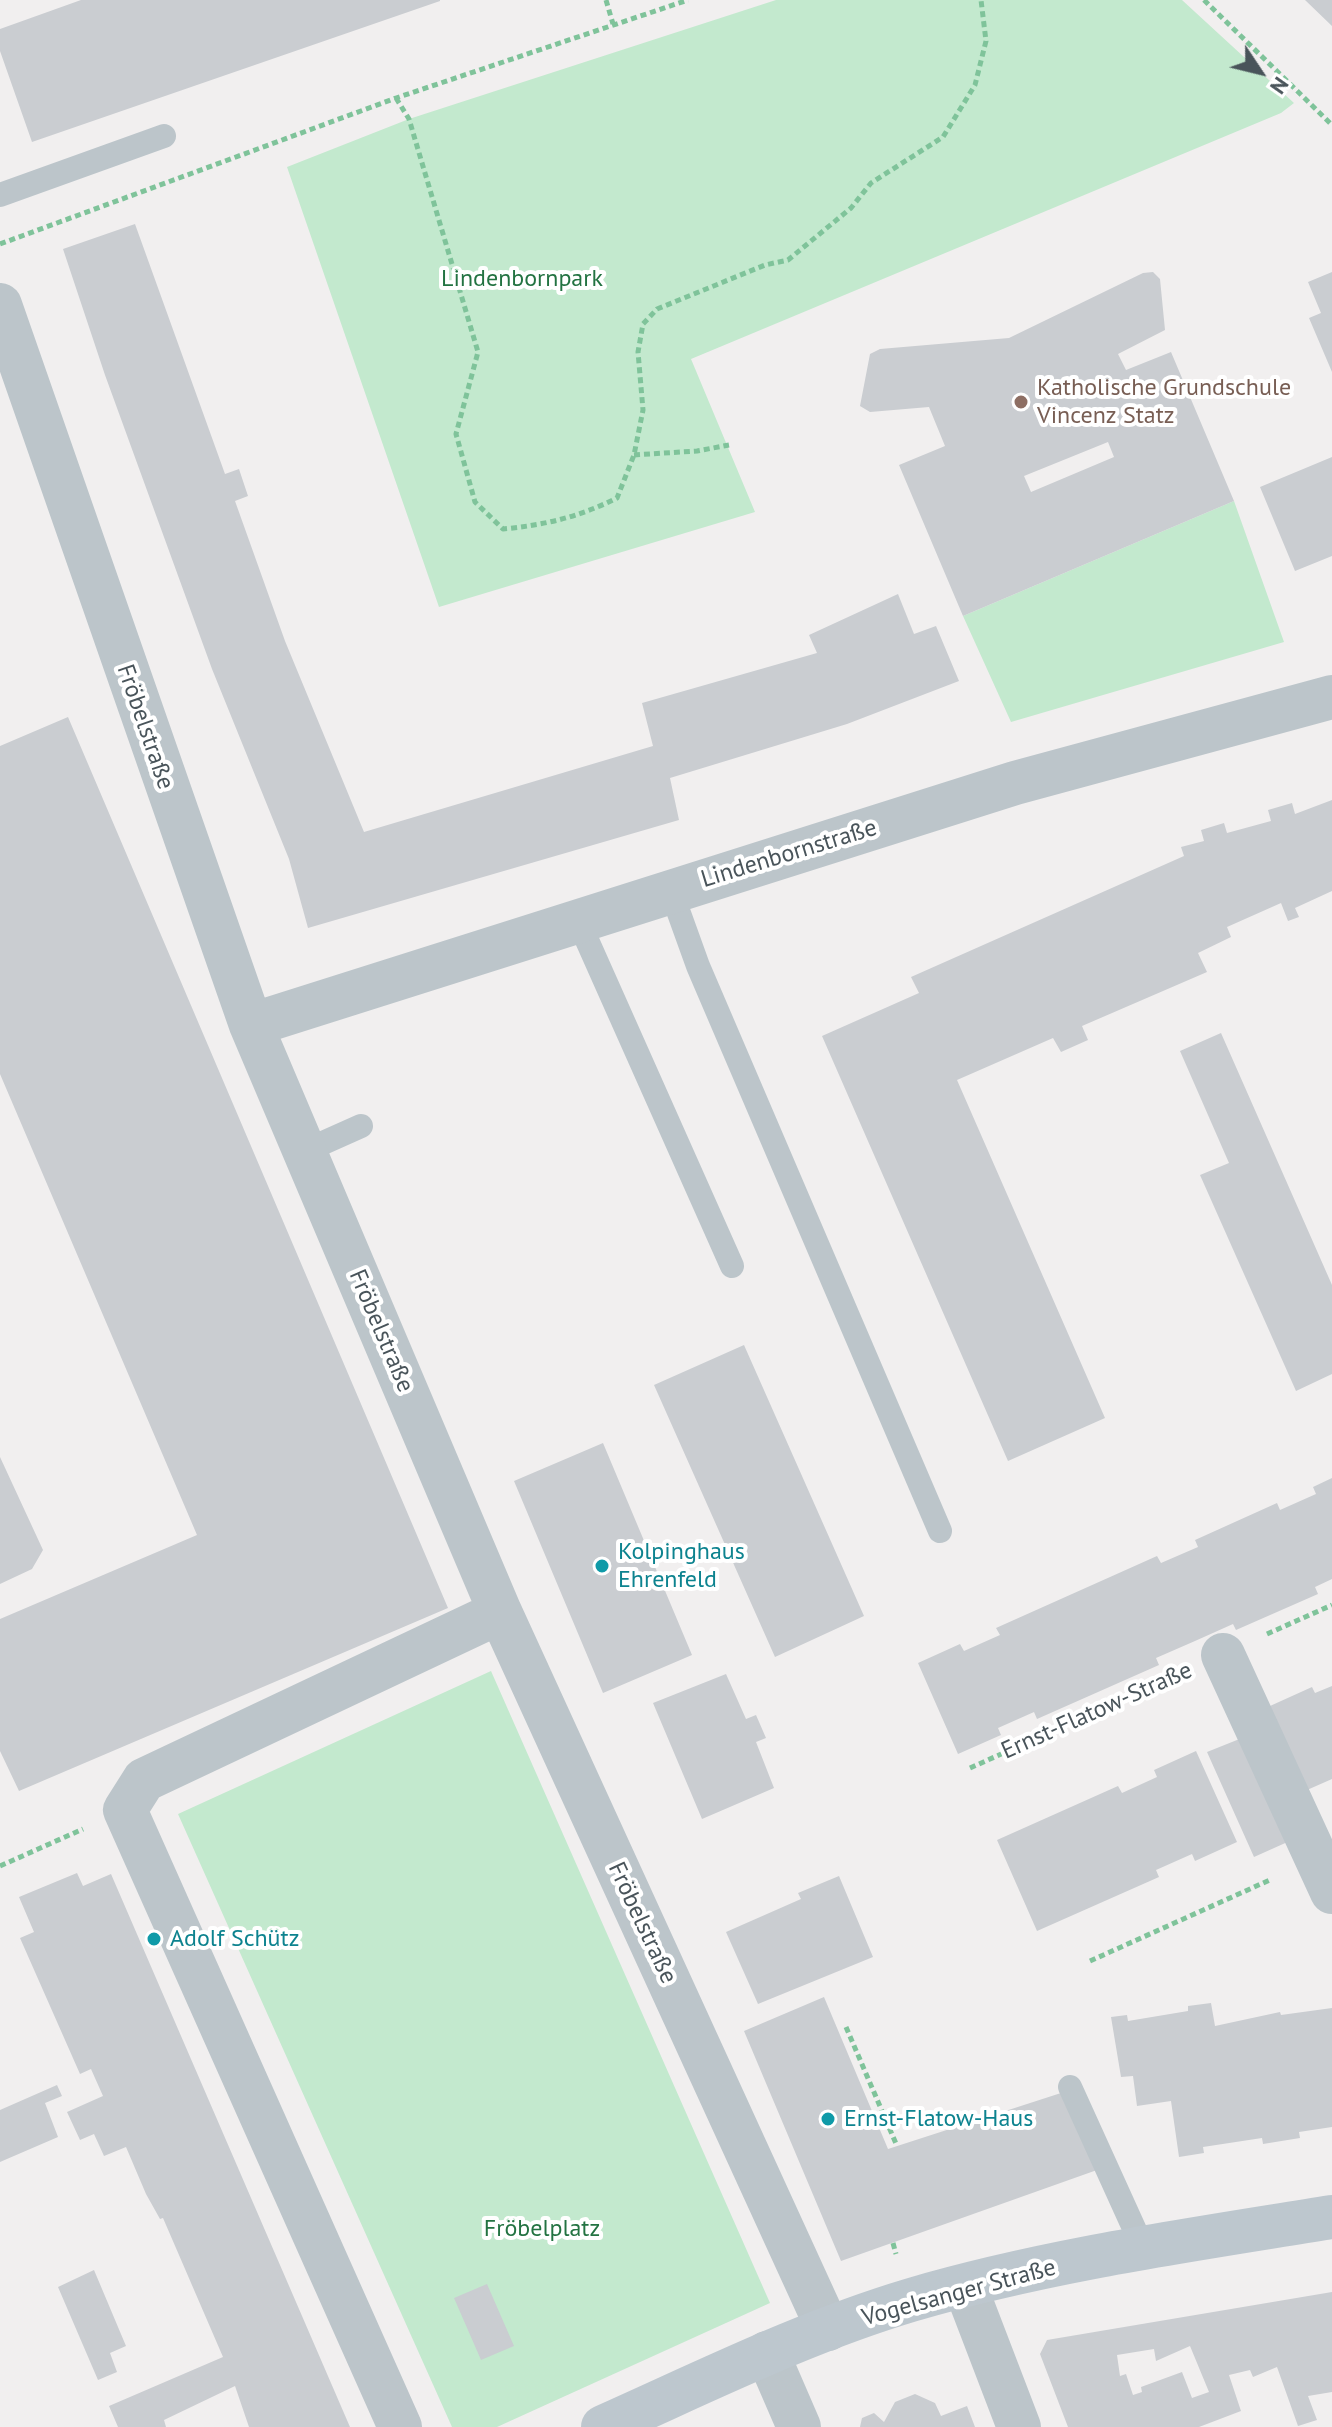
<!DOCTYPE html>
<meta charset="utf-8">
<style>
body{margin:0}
#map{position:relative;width:1332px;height:2427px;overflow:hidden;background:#f1efef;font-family:"PT Sans",sans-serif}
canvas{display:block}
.north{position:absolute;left:1220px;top:32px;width:80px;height:80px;-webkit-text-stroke:6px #fff;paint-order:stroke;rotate:125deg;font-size:22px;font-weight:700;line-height:32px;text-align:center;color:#49545a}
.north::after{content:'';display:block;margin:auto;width:28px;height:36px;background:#49545a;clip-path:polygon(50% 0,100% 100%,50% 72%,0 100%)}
</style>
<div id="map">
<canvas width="1332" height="2427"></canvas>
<div class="north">N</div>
</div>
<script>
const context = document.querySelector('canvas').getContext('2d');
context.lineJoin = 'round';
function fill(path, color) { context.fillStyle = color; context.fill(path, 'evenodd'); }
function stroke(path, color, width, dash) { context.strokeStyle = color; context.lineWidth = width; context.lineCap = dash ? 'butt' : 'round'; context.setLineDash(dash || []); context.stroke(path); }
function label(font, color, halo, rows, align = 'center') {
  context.font = font + ' "PT Sans",sans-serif'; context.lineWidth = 8; context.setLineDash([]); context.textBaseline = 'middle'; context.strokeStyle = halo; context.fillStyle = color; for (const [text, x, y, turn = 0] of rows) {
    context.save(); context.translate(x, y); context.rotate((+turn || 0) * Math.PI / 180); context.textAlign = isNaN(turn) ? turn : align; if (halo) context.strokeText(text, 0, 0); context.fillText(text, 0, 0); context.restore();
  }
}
fill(new Path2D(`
 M 776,0 L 1182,0 L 1294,103 L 1281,113 L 691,359 L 755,512 L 439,607 L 287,167 L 409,119 Z
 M 1234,501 L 1284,642 L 1011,722 L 963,616 Z
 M 491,1671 L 770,2303 L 497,2427 L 452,2427 L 178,1814 Z`), '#c3e9ce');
fill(new Path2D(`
 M 81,0 L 440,0 L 440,1 L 32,142 L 0,51 L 0,29 Z
 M 1305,0 L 1332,0 L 1332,26 Z
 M 135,224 L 225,474 L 239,469 L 248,496 L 235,501 L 285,641 L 364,832 L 653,746 L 642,703 L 817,653 L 809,635 L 898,594 L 914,634 L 936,626 L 959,681 L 847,724 L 670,778 L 679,820 L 308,928 L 289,859 L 212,669 L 105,375 L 63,249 Z
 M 1153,272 L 1160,279 L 1165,330 L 1118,354 L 1126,370 L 1171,352 L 1234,501 L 963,616 L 899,465 L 945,446 L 929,407 L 870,412 L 860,406 L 870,354 L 880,349 L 1009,338 L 1143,273 ZM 1108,442 L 1114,457 L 1031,492 L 1024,476 Z
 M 1332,272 L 1332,372 L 1309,318 L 1321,313 L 1308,282 Z
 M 1332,457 L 1332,556 L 1295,571 L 1260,487 Z
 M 68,717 L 448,1608 L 19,1791 L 0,1751 L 0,1619 L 197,1535 L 0,1074 L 0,746 Z
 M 1332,800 L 1332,891 L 1295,908 L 1299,917 L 1288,921 L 1281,903 L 1227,927 L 1231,937 L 1198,953 L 1207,972 L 1082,1026 L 1088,1040 L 1061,1052 L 1053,1038 L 957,1080 L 1105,1418 L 1008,1461 L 822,1036 L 919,993 L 911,977 L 1184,856 L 1181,847 L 1204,841 L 1201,830 L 1224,823 L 1227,833 L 1271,821 L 1268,810 L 1292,803 L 1295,814 Z
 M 1221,1033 L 1332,1285 L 1332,1374 L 1296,1391 L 1200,1175 L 1229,1163 L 1180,1051 Z
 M 744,1345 L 864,1616 L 775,1657 L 654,1385 Z
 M 603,1443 L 692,1655 L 603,1693 L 514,1481 Z
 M 0,1457 L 43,1550 L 32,1569 L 0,1584 Z
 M 1332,1478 L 1332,1579 L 1315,1587 L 1318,1594 L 1236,1630 L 1233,1624 L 1195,1641 L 1156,1658 L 1159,1665 L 1037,1719 L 1034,1712 L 998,1728 L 1001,1735 L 958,1754 L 918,1663 L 960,1644 L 964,1651 L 1000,1635 L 996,1628 L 1157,1556 L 1161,1563 L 1198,1547 L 1195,1540 L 1277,1503 L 1280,1510 L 1316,1494 L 1313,1487 Z
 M 726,1674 L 746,1719 L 756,1715 L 766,1738 L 756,1742 L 774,1788 L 702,1819 L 653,1703 Z
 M 1332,1686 L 1332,1779 L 1307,1790 L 1270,1706 L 1312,1687 L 1315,1693 Z
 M 1247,1736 L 1292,1840 L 1254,1857 L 1207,1752 Z
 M 1196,1751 L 1237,1842 L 1195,1861 L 1192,1854 L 1156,1870 L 1159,1877 L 1037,1931 L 997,1840 L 1118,1786 L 1122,1793 L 1157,1777 L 1154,1770 Z
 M 77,1873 L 83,1886 L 111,1874 L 350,2427 L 249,2427 L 235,2386 L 164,2420 L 166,2427 L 118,2427 L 109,2406 L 223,2357 L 163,2218 L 160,2219 L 146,2194 L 126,2147 L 104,2156 L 94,2134 L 80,2140 L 67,2112 L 103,2096 L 91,2069 L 80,2074 L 20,1938 L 34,1932 L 19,1897 Z
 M 839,1876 L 873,1957 L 758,2004 L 726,1932 L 801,1899 L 798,1893 Z
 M 824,1997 L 888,2149 L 1061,2093 L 1097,2170 L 841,2261 L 744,2031 Z
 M 1211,2003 L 1215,2026 L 1280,2012 L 1281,2015 L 1332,2008 L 1332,2127 L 1299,2132 L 1300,2138 L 1263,2144 L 1262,2138 L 1203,2147 L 1204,2153 L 1179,2157 L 1171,2101 L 1137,2106 L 1133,2076 L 1121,2077 L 1111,2017 L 1127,2015 L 1128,2021 L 1188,2011 L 1188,2006 Z
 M 57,2085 L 62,2096 L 45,2103 L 58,2137 L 0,2162 L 0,2110 Z
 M 94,2270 L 126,2346 L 110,2353 L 117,2372 L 98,2380 L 58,2287 Z
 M 487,2284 L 514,2346 L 481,2360 L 454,2298 Z
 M 1332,2292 L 1332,2392 L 1308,2396 L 1317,2420 L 1298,2426 L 1277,2367 L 1253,2377 L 1250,2370 L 1229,2375 L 1241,2411 L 1199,2427 L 1068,2427 L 1040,2354 L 1047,2340 ZM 1190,2346 L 1209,2392 L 1192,2398 L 1182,2372 L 1141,2387 L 1142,2392 L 1133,2395 L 1126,2374 L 1120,2376 L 1117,2355 L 1154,2349 L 1156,2361 Z
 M 915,2394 L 935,2403 L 941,2416 L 967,2406 L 975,2427 L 860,2427 L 862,2418 L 874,2413 L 884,2422 L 895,2402 Z`), '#cacdd1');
stroke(new Path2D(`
 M 606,0 L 613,24
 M 1204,0 L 1332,125
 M 396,98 L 409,119 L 478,352 L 456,434 L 475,502 L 503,529 C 545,525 579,517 617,498 L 634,455 L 643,410 L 638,352 L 643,324 L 657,309 L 765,265 L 788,260 L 851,208 L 871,183 L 943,137 L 975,85 L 986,41 L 981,0
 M 0,244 L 396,98 L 688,0
 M 634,455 L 697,451 L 729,445
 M 1267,1634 L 1332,1605
 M 970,1768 L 1178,1675
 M 0,1866 L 83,1829
 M 1090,1961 L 1272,1879
 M 846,2027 L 897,2146
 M 893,2243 L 896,2254`), '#7fc39a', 5, [6, 4]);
stroke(new Path2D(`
 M 0,195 L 164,136
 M 671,891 L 698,966 L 940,1531
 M 578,920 L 732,1266
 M 305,1151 L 361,1126
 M 1070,2087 L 1143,2248`), '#bcc5ca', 24);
stroke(new Path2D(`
 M 0,305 L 251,1025 L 500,1612 L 828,2329
 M 251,1025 L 1015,783 L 1332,697
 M 1223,1655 L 1332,1892
 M 965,2286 L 1019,2427
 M 767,2353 L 799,2427
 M 400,2427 L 125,1810 L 144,1780 L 500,1612`), '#bcc5ca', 44);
stroke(new Path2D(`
 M 603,2427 C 704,2382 804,2332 911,2300 C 1047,2260 1191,2240 1332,2217`), '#bdc7ce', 44);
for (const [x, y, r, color] of [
 [1021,402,8,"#8d6e63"],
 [602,1566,8,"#0f9aa8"],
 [154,1939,8,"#0f9aa8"],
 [828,2119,8,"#0f9aa8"]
]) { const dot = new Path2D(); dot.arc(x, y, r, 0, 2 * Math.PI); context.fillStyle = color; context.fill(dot); stroke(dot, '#fff', 3); }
label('24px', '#237342', '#fff', [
 ["Lindenbornpark",522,279],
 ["Fröbelplatz",542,2229]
]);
label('24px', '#785e54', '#fff', [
 ["Katholische Grundschule",1037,388],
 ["Vincenz Statz",1037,416]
], 'left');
label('24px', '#49545a', '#fff', [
 ["Fröbelstraße",145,727,71],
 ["Lindenbornstraße",789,854,-17],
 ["Fröbelstraße",381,1331,67],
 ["Ernst-Flatow-Straße",1097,1711,-24],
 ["Fröbelstraße",642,1923,65],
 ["Vogelsanger Straße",959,2293,-15]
]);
label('24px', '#0d838f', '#fff', [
 ["Kolpinghaus",618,1552],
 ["Ehrenfeld",618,1580],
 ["Adolf Schütz",170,1939],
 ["Ernst-Flatow-Haus",844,2119]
], 'left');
</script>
